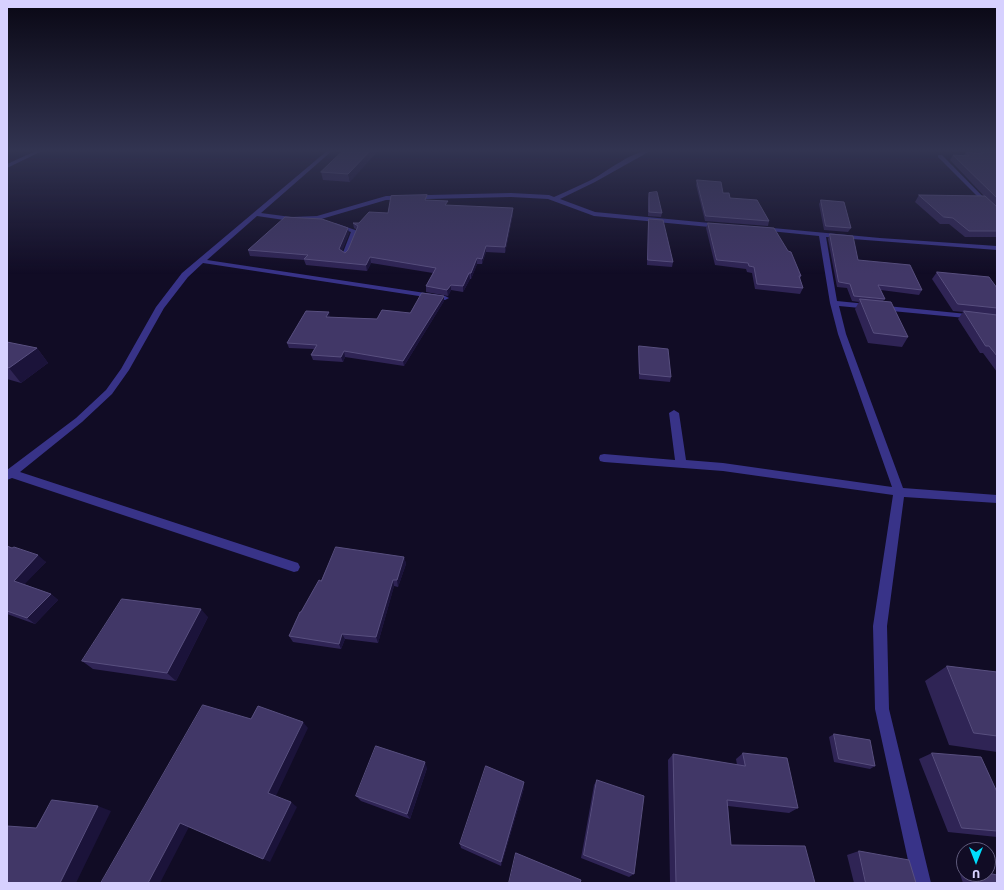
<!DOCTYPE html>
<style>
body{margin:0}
#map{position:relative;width:1004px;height:890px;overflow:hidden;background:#110c25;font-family:"Work Sans",sans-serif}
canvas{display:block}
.frame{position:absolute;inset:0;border:8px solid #d7d1ff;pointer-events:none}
.north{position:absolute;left:956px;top:842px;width:40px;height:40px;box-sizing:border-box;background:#110c25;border:1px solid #605b7c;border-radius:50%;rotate:180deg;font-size:11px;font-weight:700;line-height:16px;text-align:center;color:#d7d1ff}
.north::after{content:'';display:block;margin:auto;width:14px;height:18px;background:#00ddfc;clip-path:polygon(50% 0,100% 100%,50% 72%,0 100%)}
</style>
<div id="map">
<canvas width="1004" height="890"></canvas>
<div class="frame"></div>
<div class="north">U</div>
</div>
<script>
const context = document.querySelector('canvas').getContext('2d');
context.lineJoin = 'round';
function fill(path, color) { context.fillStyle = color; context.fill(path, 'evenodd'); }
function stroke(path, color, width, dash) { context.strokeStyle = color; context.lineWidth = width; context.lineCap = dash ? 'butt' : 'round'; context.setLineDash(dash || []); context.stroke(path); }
fill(new Path2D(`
 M 38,150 L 44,150 L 7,168 L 7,164 Z
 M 328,150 L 333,150 L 261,213 L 291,217 L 317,216 L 386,196 L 511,193 L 549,195 L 554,197 C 567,191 579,186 591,180 C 608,171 633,150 652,150 L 595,182 L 560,199 L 595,212 L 720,224 L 723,226 L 720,228 L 594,216 L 548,199 L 511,197 L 386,200 L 318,220 L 291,221 L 257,216 L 207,260 L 445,296 L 449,298 L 445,300 L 203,263 L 188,277 L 164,308 L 129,370 L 112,394 L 82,422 L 20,472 L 298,563 L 300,567 L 298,571 L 294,572 L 12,478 L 7,480 L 7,470 L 76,418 L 106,390 L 121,369 L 156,307 L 182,273 Z
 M 938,155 L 942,155 L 997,211 L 997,216 L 938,157 Z
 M 335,223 L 358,231 L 347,256 L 342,255 L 351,232 L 333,226 L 333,224 Z
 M 762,227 L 880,238 L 997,246 L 997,250 L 826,237 L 837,301 L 997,317 L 997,321 L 839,306 L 846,334 L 903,488 L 997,495 L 997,503 L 904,497 L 887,626 L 889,709 L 931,883 L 913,883 L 875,709 L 873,626 L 893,495 L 723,471 L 604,462 L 600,461 L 599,458 L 600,455 L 604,454 L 675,460 L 669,413 L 674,410 L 679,413 L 686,460 L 723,463 L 892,487 L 838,334 L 830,303 L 819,236 L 760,230 L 760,228 Z`), '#383388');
fill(new Path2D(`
 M 344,150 L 350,182 L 323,180 L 321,172 Z
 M 976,150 L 997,150 L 997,237 L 965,237 L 949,224 L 940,224 L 915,202 L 919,195 L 984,196 L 950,160 L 953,155 L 964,155 L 966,152 L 975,153 L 974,152 Z
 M 697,180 L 723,193 L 730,198 L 769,221 L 768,226 L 705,221 L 696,185 Z
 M 649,193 L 662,213 L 661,217 L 648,216 L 648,198 Z
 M 427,200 L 448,206 L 513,214 L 505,253 L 486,252 L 482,264 L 477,264 L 471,279 L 470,279 L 463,292 L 451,290 L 448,296 L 426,292 L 426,286 L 433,273 L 371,263 L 367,271 L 306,265 L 304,260 L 250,256 L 248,250 L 349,233 L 342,251 L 345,253 L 348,250 L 357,230 L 354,228 L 353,223 L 359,223 Z
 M 821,200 L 851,228 L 848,232 L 824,230 L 819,204 Z
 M 649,219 L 673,262 L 672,267 L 647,265 L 648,223 Z
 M 708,223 L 801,276 L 800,279 L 803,288 L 800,294 L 755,289 L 752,273 L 747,272 L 746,269 L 715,265 L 706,228 Z
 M 830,234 L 858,260 L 922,290 L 919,295 L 881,290 L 885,299 L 883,301 L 908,337 L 902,347 L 868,343 L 855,309 L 859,302 L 852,301 L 847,288 L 837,287 L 828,239 Z
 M 937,272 L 997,288 L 997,372 L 983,353 L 980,353 L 958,319 L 963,312 L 953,311 L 932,279 Z
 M 444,296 L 444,301 L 404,366 L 345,357 L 343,362 L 313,360 L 311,355 L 314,349 L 289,348 L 287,343 L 330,317 L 377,319 L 410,313 Z
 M 7,342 L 37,348 L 48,363 L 21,383 L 7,379 Z
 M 639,346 L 671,377 L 670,382 L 639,379 L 638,351 Z
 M 7,546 L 46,562 L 24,584 L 51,594 L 58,600 L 35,624 L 7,614 Z
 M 404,557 L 406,564 L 398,587 L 394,586 L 378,643 L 345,639 L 341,649 L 293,642 L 289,636 L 301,612 L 321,581 Z
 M 208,617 L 176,681 L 93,669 L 82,661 Z
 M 947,666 L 997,672 L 997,752 L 949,745 L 925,681 Z
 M 834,734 L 875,766 L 870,769 L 834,762 L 829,737 Z
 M 743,753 L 798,808 L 789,813 L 728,806 L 731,845 L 815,883 L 670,883 L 668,760 L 673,754 L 737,765 L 736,759 Z
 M 932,753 L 997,792 L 997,837 L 948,832 L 919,759 Z
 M 427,768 L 410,819 L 361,801 L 356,796 Z
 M 597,780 L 634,874 L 629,877 L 581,858 L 594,785 Z
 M 524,788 L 501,866 L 461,848 L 460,844 Z
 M 859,851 L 916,883 L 854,883 L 847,855 Z
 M 964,873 L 964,874 L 988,874 L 997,883 L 963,883 L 960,874 Z`), '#2f2455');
fill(new Path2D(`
 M 371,150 L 379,150 L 350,182 L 348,174 Z
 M 513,208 L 513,214 L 505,253 L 505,247 Z
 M 348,228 L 349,233 L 341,254 L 339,249 Z
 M 486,246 L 486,252 L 482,264 L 482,259 Z
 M 370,257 L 371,263 L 367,271 L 366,265 Z
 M 477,258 L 477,264 L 471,279 L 471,273 Z
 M 469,273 L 470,279 L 463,292 L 463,286 Z
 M 451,285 L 451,290 L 448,296 L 447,290 Z
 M 444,296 L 444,301 L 404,366 L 403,361 Z
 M 329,312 L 330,317 L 326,317 Z
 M 37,348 L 48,363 L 21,383 L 9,368 Z
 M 344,351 L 345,357 L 343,362 L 341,357 Z
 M 38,555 L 46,562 L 22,587 L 14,581 Z
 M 404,557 L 406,564 L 398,587 L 397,580 Z
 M 393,580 L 394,586 L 378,643 L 376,637 Z
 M 51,594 L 58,600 L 35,624 L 27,618 Z
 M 201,609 L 208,617 L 176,681 L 167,673 Z
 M 342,634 L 345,639 L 341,649 L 339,644 Z
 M 303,722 L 308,728 L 275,798 L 268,793 Z
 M 425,762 L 427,768 L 410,819 L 407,814 Z
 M 524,782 L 524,788 L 501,866 L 501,862 Z
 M 291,802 L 297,807 L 270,862 L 263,859 Z
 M 98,806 L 111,811 L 76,883 L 60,883 Z
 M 180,823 L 189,827 L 160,883 L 148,883 Z`), '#1b133a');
const building = new Path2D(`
 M 344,150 L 371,150 L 348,174 L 321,172 Z
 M 980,150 L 997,150 L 997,198 L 953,155 L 969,156 L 966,152 L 982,154 Z
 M 697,180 L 721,182 L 723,193 L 729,193 L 730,198 L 757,200 L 769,221 L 706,216 Z
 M 657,192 L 662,213 L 649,212 L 649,193 Z
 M 427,195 L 425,200 L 448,201 L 445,205 L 513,208 L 505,247 L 486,246 L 482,259 L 477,258 L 471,273 L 469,273 L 463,286 L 451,285 L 447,290 L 426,286 L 436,268 L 370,257 L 366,265 L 304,259 L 308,255 L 248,250 L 285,217 L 322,219 L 348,228 L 339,249 L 345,253 L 348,250 L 358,226 L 353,223 L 359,223 L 369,212 L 388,213 L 391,196 Z
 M 919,195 L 985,196 L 997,207 L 997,231 L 969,231 L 953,218 L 944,217 Z
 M 821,200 L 844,202 L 851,228 L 826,226 Z
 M 649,219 L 663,220 L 673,262 L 648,260 Z
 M 708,223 L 774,228 L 788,251 L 791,252 L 801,276 L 799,276 L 803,288 L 757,284 L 754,267 L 749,266 L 748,263 L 717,260 Z
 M 830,234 L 853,236 L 858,260 L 910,265 L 922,290 L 878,285 L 885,299 L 854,296 L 850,284 L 839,282 Z
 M 937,272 L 989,277 L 997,288 L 997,308 L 958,304 Z
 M 422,293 L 444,296 L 403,361 L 344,351 L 341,357 L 311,355 L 317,345 L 287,343 L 306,311 L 329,312 L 326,317 L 377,319 L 382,310 L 410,313 Z
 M 860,299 L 891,302 L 908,337 L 874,333 Z
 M 964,311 L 997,315 L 997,356 L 989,346 L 986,346 Z
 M 7,342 L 37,348 L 9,368 L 7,367 Z
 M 639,346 L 668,349 L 671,377 L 640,374 Z
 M 7,546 L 12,548 L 14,547 L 38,555 L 14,581 L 51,594 L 27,618 L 7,611 Z
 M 336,547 L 404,557 L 397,580 L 393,580 L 376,637 L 342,634 L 339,644 L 289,636 L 300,612 L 301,612 L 319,580 L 321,581 Z
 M 122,599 L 201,609 L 167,673 L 82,661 Z
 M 947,666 L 997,672 L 997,736 L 974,733 Z
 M 203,705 L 251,719 L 258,706 L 303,722 L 268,793 L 291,802 L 263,859 L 180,823 L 148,883 L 101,883 Z
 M 834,734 L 870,740 L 875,766 L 839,759 Z
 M 376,746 L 425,762 L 407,814 L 356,796 Z
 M 743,753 L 787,758 L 798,808 L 727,800 L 731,845 L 805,846 L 815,883 L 676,883 L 673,754 L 745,766 Z
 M 932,753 L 981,757 L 997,792 L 997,831 L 962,828 Z
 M 486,766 L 524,782 L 501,862 L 460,844 Z
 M 597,780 L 644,796 L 634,874 L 584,855 Z
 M 52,800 L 98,806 L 60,883 L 7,883 L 7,826 L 36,828 Z
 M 859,851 L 909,860 L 916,883 L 866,883 Z
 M 516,853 L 581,880 L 580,883 L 509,883 Z
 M 988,873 L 997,875 L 997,883 L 979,883 L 976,874 L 988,874 Z`);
fill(building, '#413767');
stroke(building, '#584f7f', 1);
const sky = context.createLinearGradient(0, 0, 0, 274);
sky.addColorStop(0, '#090714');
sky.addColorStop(0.55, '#323451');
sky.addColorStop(1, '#32345100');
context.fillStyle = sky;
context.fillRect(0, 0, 1004, 274);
</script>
